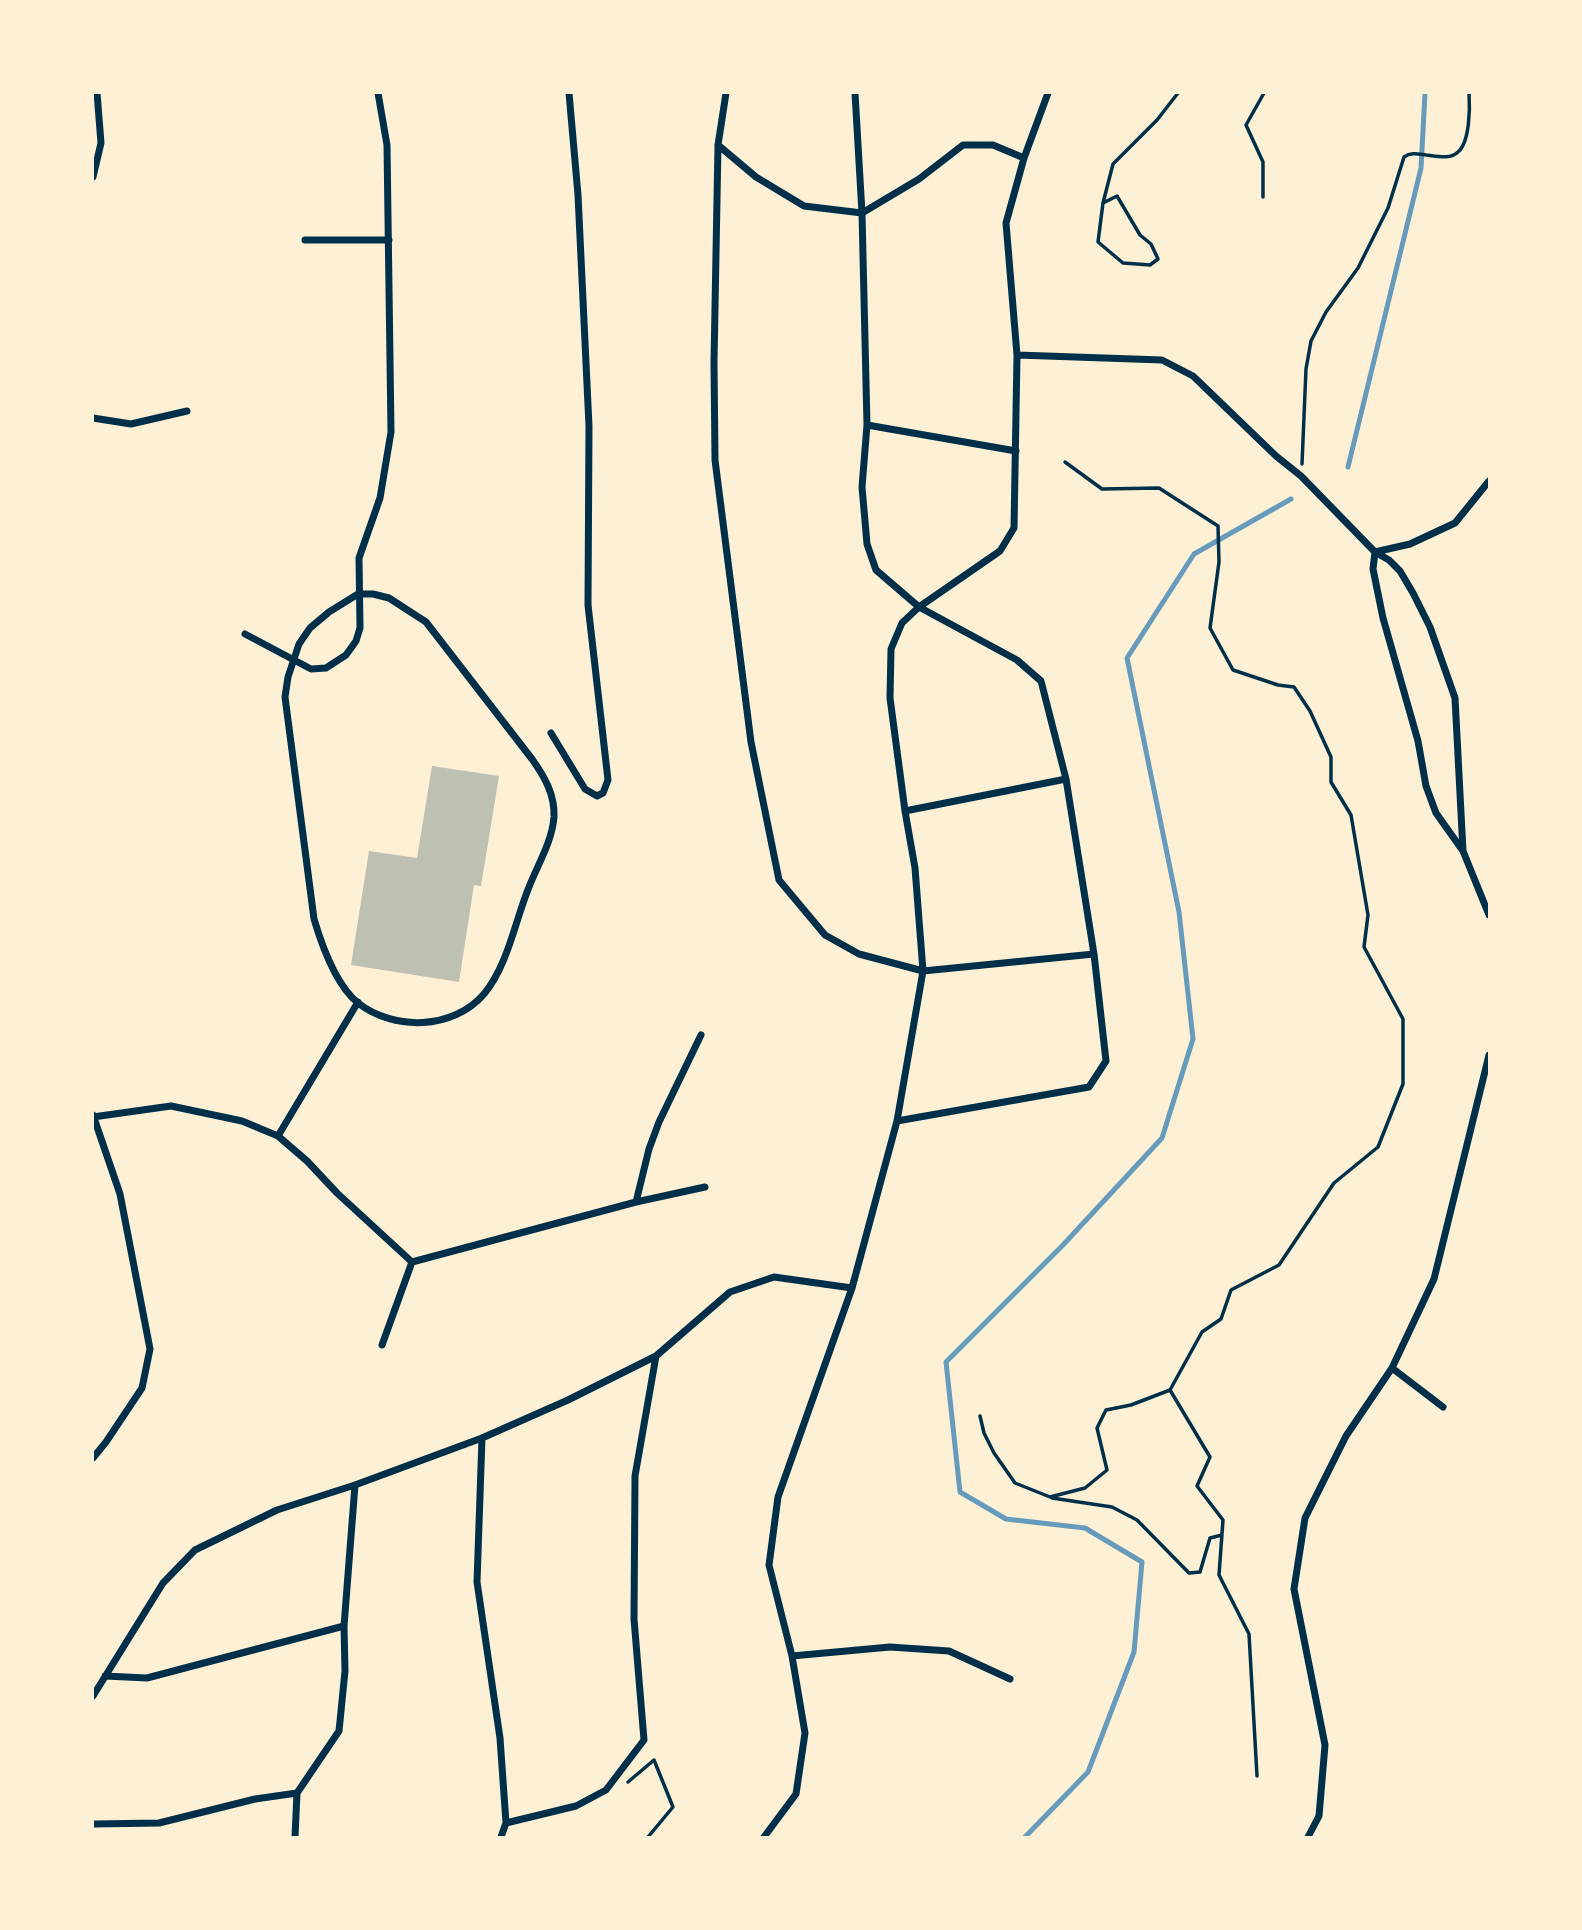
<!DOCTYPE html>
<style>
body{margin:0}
#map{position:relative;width:1582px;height:1930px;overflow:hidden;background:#fdf0d5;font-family:Bitter,serif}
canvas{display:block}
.frame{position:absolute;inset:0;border:94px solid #fdf0d5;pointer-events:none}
</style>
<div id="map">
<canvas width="1582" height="1930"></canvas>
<div class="frame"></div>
</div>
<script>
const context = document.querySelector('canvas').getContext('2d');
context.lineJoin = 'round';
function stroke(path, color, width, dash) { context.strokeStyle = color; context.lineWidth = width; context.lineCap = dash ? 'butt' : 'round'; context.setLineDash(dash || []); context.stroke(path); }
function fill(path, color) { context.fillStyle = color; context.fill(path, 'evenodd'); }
stroke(new Path2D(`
 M 1348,467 L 1421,168 L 1425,93
 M 1025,1837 L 1088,1772 L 1134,1652 L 1142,1562 L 1085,1528 L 1006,1519 L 960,1492 L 946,1362 L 1063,1245 L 1162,1138 L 1193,1039 L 1179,912 L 1127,658 L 1194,554 L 1291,499`), '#669bbc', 5);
fill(new Path2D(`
 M 432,766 L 499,776 L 481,886 L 474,885 L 459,982 L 351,965 L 369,851 L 417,858 Z`), '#bec0b2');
stroke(new Path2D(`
 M 1263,197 L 1263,162 L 1246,125 L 1264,93
 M 1103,203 L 1117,196 L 1140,235 L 1151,244 L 1158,259 L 1150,265 L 1123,263 L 1098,242 L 1103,203 L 1113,164 L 1157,120 L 1178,93
 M 1302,464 L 1306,369 L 1311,341 L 1326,312 L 1358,268 L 1388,208 L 1404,157 C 1411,152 1418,154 1426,155 C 1436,156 1450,160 1458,152 C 1470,142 1470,107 1469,93
 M 1170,1390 L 1210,1457 L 1197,1486 L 1223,1520 L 1219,1575 L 1249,1634 L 1257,1776
 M 980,1416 L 984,1433 L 994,1453 L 1015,1483 L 1050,1497 L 1085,1488 L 1107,1470 L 1097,1428 L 1106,1410 L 1131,1405 L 1170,1390 L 1202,1332 L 1221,1319 L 1231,1290 L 1279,1265 L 1334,1183 L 1378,1147 L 1403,1084 L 1403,1019 L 1364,947 L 1368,915 L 1351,815 L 1331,782 L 1331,757 L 1310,711 L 1294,687 L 1278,685 L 1233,670 L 1210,628 L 1219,562 L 1218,526 L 1159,488 L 1102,489 L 1065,462
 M 1052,1498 L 1112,1507 L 1137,1520 L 1189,1573 L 1200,1572 L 1210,1538 L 1222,1535
 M 628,1782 L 654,1760 L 673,1807 L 648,1837`), '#003049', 3.5);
stroke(new Path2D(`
 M 726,93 L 718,145 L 714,362 L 715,460 L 751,742 L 779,880 L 825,935 L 859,954 L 923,971 L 1094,954
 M 855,93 L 862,213 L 867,425 L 862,487 L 867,544 L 876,570 L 919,607 L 1017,660 L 1041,681 L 1066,779 L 1094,954 L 1106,1061 L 1089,1087 L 897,1121
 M 718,145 L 756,177 L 804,206 L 862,213 L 919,179 L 963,145 L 993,145 L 1024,158
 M 93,177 L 101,143 L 97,93
 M 305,240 L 389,240
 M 1017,355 L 1162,360 L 1193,376 L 1276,456 L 1301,476 L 1375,552 L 1389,560 L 1400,571 L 1413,593 L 1430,627 L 1455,698 L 1463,851
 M 93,418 L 131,424 L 187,411
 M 867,425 L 1016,451
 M 1375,552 L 1373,569 L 1383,618 L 1418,741 L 1426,786 L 1436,813 L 1463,851 L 1489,915
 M 1375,552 L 1410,544 L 1455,523 L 1489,481
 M 358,594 L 373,594 L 389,598 L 426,622 L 532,759 C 544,776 555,794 554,817 C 552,842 538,864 529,887 C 515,921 508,965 484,994 C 453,1030 394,1031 358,1003 C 336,985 322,946 314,919 L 285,697 L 288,677 L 299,644 L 310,628 L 329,612 Z
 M 245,634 L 311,669 L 326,668 L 346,655 L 356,641 L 360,628 L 359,558 L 380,498 L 391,432 L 387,145 L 378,93
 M 551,733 L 585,789 L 597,796 L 603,793 L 608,780 L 588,605 L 589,426 L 578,195 L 569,93
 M 905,811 L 1066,779
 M 93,1115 L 120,1194 L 150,1349 L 142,1388 L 106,1442 L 93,1458
 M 93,1117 L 171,1106 L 242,1121 L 278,1136 L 307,1161 L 337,1193 L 412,1262
 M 278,1136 L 358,1002
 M 636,1202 L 649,1149 L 659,1122 L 701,1035
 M 412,1262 L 636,1202 L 705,1187
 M 382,1345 L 412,1262
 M 1392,1368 L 1443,1407
 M 482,1438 L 477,1582 L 500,1738 L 506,1823 L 501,1837
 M 792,1656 L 890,1647 L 949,1651 L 1010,1679
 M 105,1676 L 147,1678 L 344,1626
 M 93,1696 L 163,1583 L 195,1550 L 277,1510 L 355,1485 L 482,1438 L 568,1400 L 656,1356 L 730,1292 L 774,1277 L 852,1288
 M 506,1823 L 576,1806 L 606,1790 L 644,1740 L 634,1619 L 635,1476 L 656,1356
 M 93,1824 L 159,1823 L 255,1799 L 297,1793 L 339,1731 L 345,1671 L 344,1626 L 355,1485
 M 295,1837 L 297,1793
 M 764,1837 L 796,1794 L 805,1733 L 792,1656 L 769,1565 L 778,1497 L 852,1288 L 897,1121 L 923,971 L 915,868 L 905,811 L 890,698 L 891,649 L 902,623 L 919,607 L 1000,551 L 1014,528 L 1017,355 L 1006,223 L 1024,158 L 1048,93
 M 1308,1837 L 1319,1816 L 1325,1745 L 1294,1589 L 1305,1518 L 1346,1436 L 1392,1368 L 1434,1279 L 1489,1055`), '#003049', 7);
</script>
